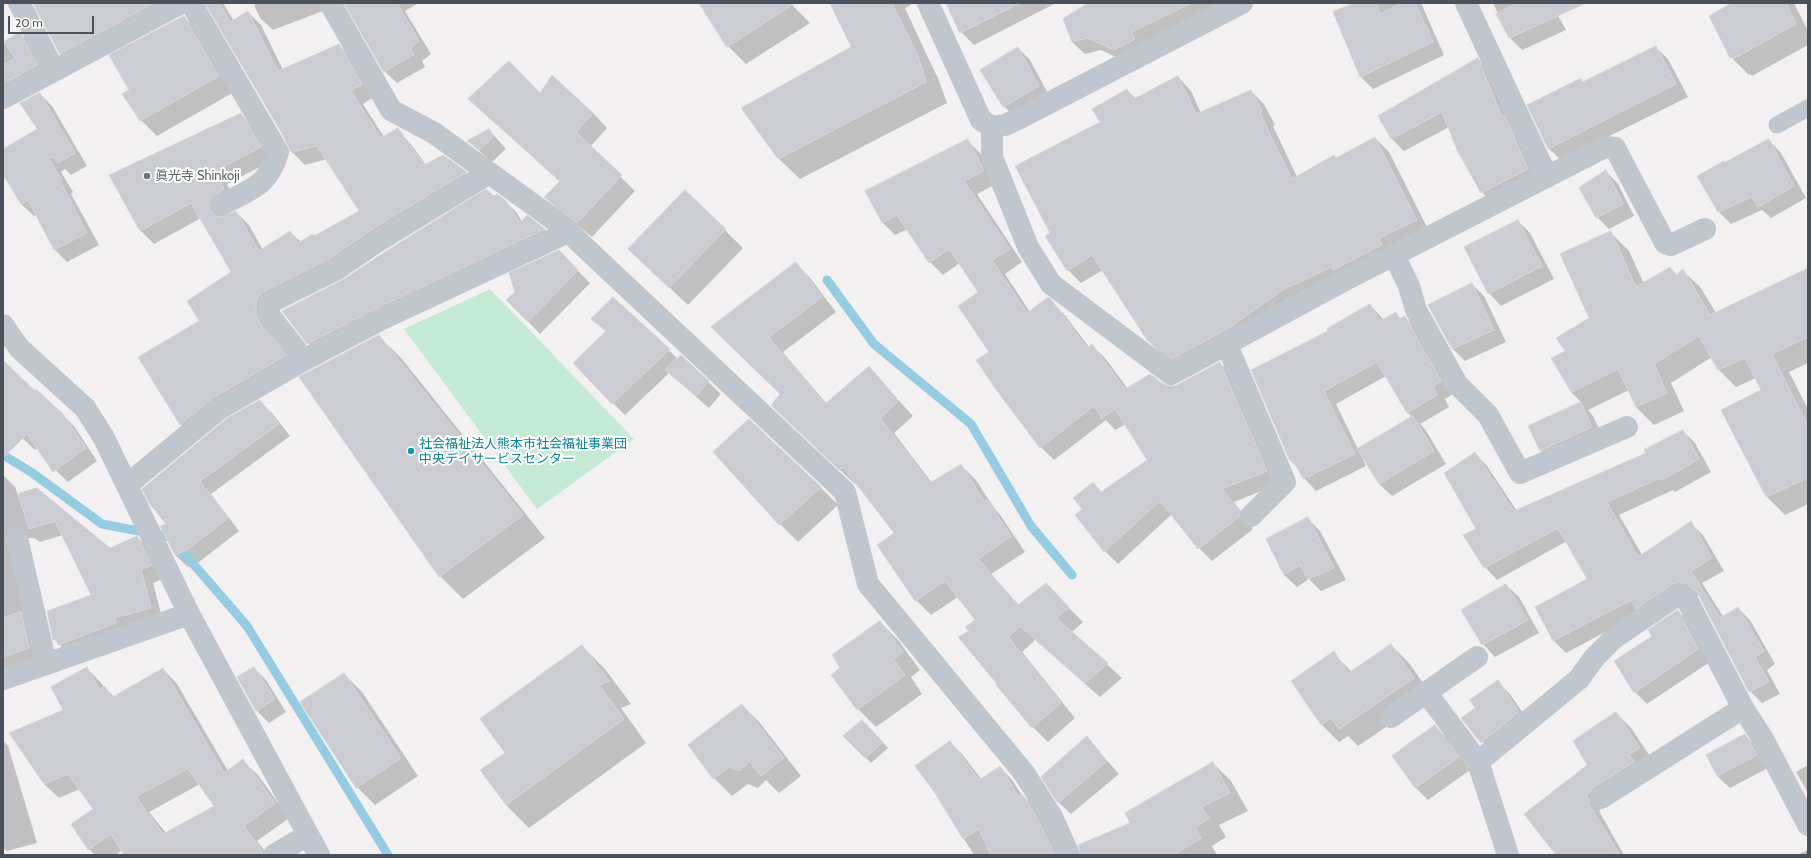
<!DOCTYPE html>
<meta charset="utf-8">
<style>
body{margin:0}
#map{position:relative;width:1811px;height:858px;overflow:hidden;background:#f2f0f0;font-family:Cabin,sans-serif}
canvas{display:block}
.frame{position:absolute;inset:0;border:4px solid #4a515b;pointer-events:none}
.scale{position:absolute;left:8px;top:16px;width:86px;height:18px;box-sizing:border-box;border:2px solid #4a515b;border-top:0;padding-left:5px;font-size:12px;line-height:14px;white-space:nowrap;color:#4a515b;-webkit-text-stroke:3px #fff;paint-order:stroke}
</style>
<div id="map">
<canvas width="1811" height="858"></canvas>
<div class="frame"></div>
<div class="scale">20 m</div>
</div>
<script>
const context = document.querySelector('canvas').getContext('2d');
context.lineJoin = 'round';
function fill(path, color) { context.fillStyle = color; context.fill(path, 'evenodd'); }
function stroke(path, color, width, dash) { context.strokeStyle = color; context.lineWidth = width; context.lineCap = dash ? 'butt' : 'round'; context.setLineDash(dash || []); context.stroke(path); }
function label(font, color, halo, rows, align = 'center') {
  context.font = font + ' Cabin,"Noto Sans JP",sans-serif'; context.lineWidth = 4; context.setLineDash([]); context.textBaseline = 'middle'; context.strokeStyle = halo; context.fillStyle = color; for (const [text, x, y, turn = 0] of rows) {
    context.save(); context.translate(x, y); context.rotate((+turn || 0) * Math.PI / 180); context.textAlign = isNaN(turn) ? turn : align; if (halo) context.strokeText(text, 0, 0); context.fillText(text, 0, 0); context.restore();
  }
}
fill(new Path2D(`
 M 490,289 L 634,439 L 537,509 L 404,329 Z`), '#c4ead6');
fill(new Path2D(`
 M 32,3 L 31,3 L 205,3 L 188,4 L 73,66 L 60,53 L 35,4 Z
 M 205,3 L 223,3 L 234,21 L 248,12 L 261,25 L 283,70 L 339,45 L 352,58 L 374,97 L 363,104 L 384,137 L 397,130 L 410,143 L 426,165 L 443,156 L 466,173 L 479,185 L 276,305 L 269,329 L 271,336 L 297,369 L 194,437 L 181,424 L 139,357 L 200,321 L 232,273 L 201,218 L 154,244 L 141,231 L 111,175 L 241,114 L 253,127 L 273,160 L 227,184 L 236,203 L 223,211 L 221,218 L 236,212 L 249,225 L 263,250 L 290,232 L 301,242 L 313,235 L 315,236 L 360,211 L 327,159 L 305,165 L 292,152 L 242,62 L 207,4 Z
 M 258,3 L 343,3 L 337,4 L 333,7 L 273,30 L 260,18 L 254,5 Z
 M 346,3 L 419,3 L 405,11 L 431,54 L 422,61 L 425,67 L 397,83 L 384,71 Z
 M 709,3 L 790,3 L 810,23 L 746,64 L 728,46 Z
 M 831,3 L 910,3 L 911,5 L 905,8 L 930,62 L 938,78 L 947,103 L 800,179 L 778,158 L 858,59 Z
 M 947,3 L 1056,3 L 974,45 L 961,32 Z
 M 1090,3 L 1220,3 L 1127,62 L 1101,50 L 1085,54 L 1072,42 Z
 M 1357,3 L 1421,3 L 1444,55 L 1373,89 L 1360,76 Z
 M 1493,3 L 1551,3 L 1566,30 L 1522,50 L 1510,38 Z
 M 1734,3 L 1794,3 L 1808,31 L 1808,45 L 1752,76 L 1750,74 L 1749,75 L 1731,57 Z
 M 184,17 L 200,33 L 234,92 L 157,136 L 141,120 L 130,90 Z
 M 20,33 L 33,46 L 50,78 L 3,103 L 3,44 Z
 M 1656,47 L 1668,59 L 1688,97 L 1561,160 L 1548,148 L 1580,80 L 1583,82 Z
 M 1018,48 L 1030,60 L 1051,99 L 1016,118 L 1004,106 Z
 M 1478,59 L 1490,71 L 1540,181 L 1494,205 L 1482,192 L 1449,127 L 1404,151 L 1391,138 Z
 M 1178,77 L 1191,91 L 1201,113 L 1251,91 L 1264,104 L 1275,125 L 1273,126 L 1297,177 L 1337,159 L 1375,138 L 1389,152 L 1430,233 L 1186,372 L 1161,353 L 1147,340 L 1103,270 L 1081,283 L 1068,270 L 1051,233 L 1101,122 L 1127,90 L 1136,99 Z
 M 40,94 L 52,106 L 87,166 L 71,175 L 65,169 L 61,172 L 73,192 L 71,194 L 99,245 L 67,262 L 55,250 L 36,215 L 34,216 L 21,204 L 3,173 L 3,150 L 38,129 Z
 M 540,94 L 593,113 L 607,128 L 590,147 L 635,191 L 592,237 L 560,212 L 546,197 L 560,182 L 469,99 Z
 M 489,130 L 506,149 L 492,162 L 469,142 Z
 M 967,140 L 980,153 L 996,184 L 977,194 L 1022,262 L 1005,274 L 1030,312 L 1050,300 L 1064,314 L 1089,347 L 1092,345 L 1105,358 L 1128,389 L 1163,385 L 1170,387 L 1177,386 L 1220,363 L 1233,376 L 1279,484 L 1234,502 L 1252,525 L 1252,530 L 1212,561 L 1199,548 L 1172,514 L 1118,564 L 1105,551 L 1077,515 L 1084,510 L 1093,484 L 1102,492 L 1148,460 L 1126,424 L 1115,430 L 1106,420 L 1054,460 L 1041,447 L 991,352 L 979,292 L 960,263 L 943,275 L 930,262 L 908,229 L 895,235 L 882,222 Z
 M 1769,140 L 1781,153 L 1806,198 L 1771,218 L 1762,210 L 1731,224 L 1719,212 L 1699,176 Z
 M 1606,171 L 1618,184 L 1634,216 L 1609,229 L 1597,217 Z
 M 685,191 L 743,248 L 688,305 L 647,266 Z
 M 493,197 L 504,200 L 517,213 L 522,222 L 527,217 L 545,230 L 556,241 L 321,356 L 308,343 L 283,311 L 344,280 Z
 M 1518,221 L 1530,233 L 1554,279 L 1501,306 L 1489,293 Z
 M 1611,233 L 1629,251 L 1644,284 L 1670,268 L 1677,275 L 1683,271 L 1701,288 L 1716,313 L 1808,269 L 1808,363 L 1789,372 L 1808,409 L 1808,504 L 1785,515 L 1767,497 L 1762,391 L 1756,378 L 1736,387 L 1718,369 L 1712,357 L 1671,383 L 1684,411 L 1654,425 L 1636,407 L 1629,390 L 1588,410 L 1593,416 L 1604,439 L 1553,463 L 1541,450 L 1530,427 L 1582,403 L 1571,392 L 1566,352 L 1591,319 Z
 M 796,263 L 810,278 L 836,312 L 783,352 L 785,355 L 827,404 L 869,368 L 913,416 L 894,433 L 932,483 L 961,465 L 976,480 L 994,508 L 1001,516 L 1025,552 L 991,574 L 1019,605 L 1046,585 L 1083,622 L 1072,632 L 1122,678 L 1100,697 L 1035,640 L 1022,652 L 1075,718 L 1048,742 L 1033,727 L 998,684 L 970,632 L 976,620 L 958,597 L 931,615 L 916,600 L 878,546 L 895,534 L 856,482 L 855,484 L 787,420 L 782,395 L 727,342 Z
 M 571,264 L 590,283 L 540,334 L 508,300 Z
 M 1472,284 L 1484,296 L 1506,342 L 1465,361 L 1453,349 L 1429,305 Z
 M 613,298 L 678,359 L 681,356 L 721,394 L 709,408 L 669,373 L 625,415 L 613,403 L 606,332 L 593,319 Z
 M 1370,305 L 1384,320 L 1396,313 L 1401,319 L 1405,317 L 1417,329 L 1453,394 L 1445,399 L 1449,407 L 1420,424 L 1425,429 L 1446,464 L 1392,496 L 1379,484 L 1365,459 L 1363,460 L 1366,466 L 1316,491 L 1304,478 L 1299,469 L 1291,461 L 1330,331 ZM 1386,376 L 1407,412 L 1412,417 L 1358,449 L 1336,404 Z
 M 379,336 L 402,359 L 545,538 L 463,599 L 440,576 L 300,378 Z
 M 3,367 L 61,413 L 74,426 L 97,461 L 68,482 L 47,462 L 37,448 L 35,450 L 3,420 Z
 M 260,401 L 272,413 L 290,436 L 211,494 L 239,531 L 199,562 L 188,567 L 175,555 L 167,524 Z
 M 1683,431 L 1695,443 L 1711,472 L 1675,492 L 1673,490 L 1619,515 L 1642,555 L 1690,523 L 1703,535 L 1724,571 L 1702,583 L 1724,618 L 1738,608 L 1750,620 L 1775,664 L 1767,670 L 1780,694 L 1762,703 L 1750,691 L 1701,597 L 1692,593 L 1641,613 L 1566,653 L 1553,640 L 1588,580 L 1567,541 L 1497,580 L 1485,567 L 1477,529 L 1475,453 L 1487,466 L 1517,511 L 1647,454 Z
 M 3,475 L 15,487 L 18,495 L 37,489 L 110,549 L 137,537 L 150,550 L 164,578 L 153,583 L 163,621 L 72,657 L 54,639 L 92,595 L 63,535 L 40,542 L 34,538 L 28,538 L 18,549 L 9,552 L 42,661 L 3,674 Z
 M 820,487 L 838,505 L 798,542 L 780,524 Z
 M 1308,519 L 1320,531 L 1346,580 L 1321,591 L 1309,579 L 1297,587 L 1284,575 Z
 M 1506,585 L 1519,597 L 1539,633 L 1495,657 L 1483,644 Z
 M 1678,611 L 1690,623 L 1710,662 L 1647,704 L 1635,692 L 1653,637 Z
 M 880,622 L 898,640 L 920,670 L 911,677 L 922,694 L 876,727 L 858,709 L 842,668 Z
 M 1391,645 L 1409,663 L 1432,696 L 1358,746 L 1348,736 L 1339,742 L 1321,724 L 1333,653 L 1352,672 Z
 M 582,646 L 605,669 L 631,704 L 621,708 L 646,743 L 529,828 L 506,805 L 482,771 L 506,753 Z
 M 87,668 L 115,698 L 163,669 L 177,684 L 228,771 L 243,761 L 258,775 L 289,818 L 257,841 L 268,855 L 125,855 L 122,850 L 116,855 L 95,855 L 89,849 L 94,809 L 80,789 L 59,798 L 44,784 L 64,710 ZM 200,784 L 216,806 L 166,833 L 149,812 Z
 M 254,668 L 266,680 L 286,712 L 269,723 L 256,710 Z
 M 344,674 L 362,692 L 418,776 L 375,805 L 357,787 Z
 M 1498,682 L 1510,694 L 1531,725 L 1494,755 L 1462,718 L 1477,708 Z
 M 742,705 L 760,723 L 801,776 L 779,793 L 766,780 L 758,788 L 748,784 L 732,796 L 714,778 Z
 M 1616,713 L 1631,728 L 1654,762 L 1599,811 L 1624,855 L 1561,855 L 1589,765 Z
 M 1435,726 L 1447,738 L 1470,770 L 1428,800 L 1416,788 L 1393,756 Z
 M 868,727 L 888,748 L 871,763 L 845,736 Z
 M 1745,735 L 1757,748 L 1768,768 L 1730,788 L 1717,776 L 1707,755 Z
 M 1087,738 L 1119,774 L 1071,814 L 1058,802 Z
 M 3,740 L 8,746 L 37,843 L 7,851 L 3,848 Z
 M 950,742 L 962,754 L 981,779 L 1000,767 L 1012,780 L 1022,795 L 1035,807 L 1061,855 L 974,855 L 935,792 Z
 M 1213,763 L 1231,781 L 1248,811 L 1219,825 L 1226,837 L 1212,846 L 1217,855 L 1102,855 Z
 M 1808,765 L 1808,793 L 1796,772 Z
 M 1808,850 L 1808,855 L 1797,855 Z`), '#0003');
stroke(new Path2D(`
 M 827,280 L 874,344 L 971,424 L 1031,526 L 1072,575
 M 3,455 L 31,472 L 102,524 L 170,537 L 247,626 L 388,855`), '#96cce2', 9);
const building = new Path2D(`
 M 33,3 L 154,3 L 60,54 Z
 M 205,3 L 219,3 L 230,22 L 248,11 L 278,71 L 339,44 L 362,84 L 351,91 L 381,138 L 398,128 L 424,165 L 443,155 L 467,172 L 371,230 L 331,258 L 263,292 L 258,297 L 256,303 L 256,315 L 259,322 L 285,356 L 213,398 L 180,425 L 138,357 L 199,321 L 187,301 L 231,272 L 191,203 L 140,231 L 109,175 L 241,113 L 261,147 L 215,171 L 224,189 L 210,199 L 209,205 L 210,210 L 214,215 L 221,217 L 236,211 L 259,251 L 290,231 L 298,243 L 313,234 L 314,236 L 359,211 L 317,146 L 291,152 L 283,135 Z
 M 344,3 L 397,3 L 419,41 L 410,48 L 414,54 L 384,72 Z
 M 699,3 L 795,3 L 727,47 Z
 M 830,3 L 892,3 L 918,56 L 926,82 L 778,159 L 741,108 L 851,47 Z
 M 946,3 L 1020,3 L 960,33 Z
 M 1088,3 L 1192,3 L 1131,32 L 1135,39 L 1114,50 L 1088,38 L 1072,42 L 1063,19 Z
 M 1354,3 L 1376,3 L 1380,14 L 1401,3 L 1415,3 L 1433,42 L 1360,77 L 1333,12 Z
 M 1518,3 L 1586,3 L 1509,38 L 1496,14 Z
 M 1732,3 L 1786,3 L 1796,24 L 1733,59 L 1732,57 L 1730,58 L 1709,16 Z
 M 184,16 L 219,76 L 140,121 L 122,94 L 129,90 L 109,55 Z
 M 20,32 L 38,65 L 3,84 L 3,65 L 15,58 L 4,42 Z
 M 1656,46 L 1676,84 L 1548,149 L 1527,105 L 1581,78 L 1582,82 Z
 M 1018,47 L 1039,86 L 1003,107 L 980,70 Z
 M 1478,58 L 1502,117 L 1505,116 L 1528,169 L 1481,193 L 1457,150 L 1442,112 L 1391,139 L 1378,116 Z
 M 509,61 L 540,93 L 552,75 L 593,113 L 576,132 L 622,175 L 577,223 L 544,197 L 560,181 L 468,99 Z
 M 1178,76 L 1196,114 L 1251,90 L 1262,111 L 1260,113 L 1292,179 L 1334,155 L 1336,158 L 1375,137 L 1417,220 L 1379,238 L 1382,245 L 1333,270 L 1332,267 L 1284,289 L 1229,328 L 1172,359 L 1147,340 L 1092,255 L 1067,271 L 1045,236 L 1050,233 L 1015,166 L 1100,122 L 1092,109 L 1127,89 L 1133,99 Z
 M 40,93 L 75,153 L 58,163 L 53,156 L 49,159 L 62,180 L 60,181 L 87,233 L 54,250 L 28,200 L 21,204 L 3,175 L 3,149 L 37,129 L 20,103 Z
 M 489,129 L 494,136 L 479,150 L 467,141 Z
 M 968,139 L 984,171 L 964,181 L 1010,249 L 992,260 L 1027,313 L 1048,297 L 1051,299 L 1087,348 L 1092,344 L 1125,389 L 1150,374 L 1164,384 L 1170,386 L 1177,385 L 1220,362 L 1267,471 L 1222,489 L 1240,511 L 1239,517 L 1198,549 L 1160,501 L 1104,552 L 1075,515 L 1082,509 L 1073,498 L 1093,482 L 1101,492 L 1147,460 L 1115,409 L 1102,418 L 1094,406 L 1040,448 L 997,391 L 976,360 L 989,352 L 958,306 L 978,292 L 949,249 L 929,263 L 897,215 L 882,223 L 865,191 Z
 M 1769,139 L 1794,186 L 1758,207 L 1752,197 L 1718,212 L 1697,176 L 1724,161 L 1725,162 Z
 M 1606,170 L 1623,204 L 1596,218 L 1579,188 Z
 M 486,189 L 494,196 L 497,194 L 505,200 L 520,223 L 527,215 L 545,229 L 377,308 L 307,344 L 282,311 L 344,279 L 385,252 Z
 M 685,190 L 726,229 L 669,288 L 628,249 Z
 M 1518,220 L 1542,266 L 1488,294 L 1464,247 Z
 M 1611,231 L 1636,287 L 1670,267 L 1676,275 L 1683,269 L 1710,315 L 1808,268 L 1808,337 L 1772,354 L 1808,426 L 1808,478 L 1766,497 L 1721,410 L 1761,390 L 1745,358 L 1718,370 L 1699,336 L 1654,364 L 1667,393 L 1636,407 L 1618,369 L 1571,392 L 1551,358 L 1565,351 L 1556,338 L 1589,318 L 1560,254 Z
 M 559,250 L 578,270 L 528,322 L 506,300 L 515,292 L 509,273 Z
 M 796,262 L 822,297 L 769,337 L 770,339 L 825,404 L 869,366 L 899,401 L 880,418 L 930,483 L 961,464 L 984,501 L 987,500 L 1011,536 L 978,559 L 1018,605 L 1046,583 L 1069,607 L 1056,618 L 1108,663 L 1085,683 L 1020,626 L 1008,637 L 1061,703 L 1032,728 L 996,685 L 997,684 L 958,637 L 969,631 L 965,627 L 975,620 L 945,581 L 915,601 L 877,545 L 894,533 L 843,467 L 839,470 L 771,405 L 780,394 L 711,327 Z
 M 1472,283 L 1494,330 L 1452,349 L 1428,305 Z
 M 613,297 L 670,349 L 612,404 L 573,363 L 606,331 L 591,319 Z
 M 1370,304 L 1380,321 L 1396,312 L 1399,319 L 1405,316 L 1441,381 L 1433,386 L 1437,395 L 1407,413 L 1377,362 L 1324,391 L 1355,454 L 1303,479 L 1293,460 L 1290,461 L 1251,370 L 1328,331 L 1327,329 Z
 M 379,335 L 523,515 L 439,577 L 299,377 Z
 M 681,355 L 709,381 L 696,396 L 665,370 Z
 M 3,360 L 35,391 L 36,389 L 62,413 L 86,448 L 53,472 L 27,434 L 3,458 Z
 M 260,400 L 279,424 L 200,481 L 228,518 L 187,550 L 175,555 L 160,526 L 166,524 L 149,503 L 142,489 L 226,419 Z
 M 1581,402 L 1592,427 L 1540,451 L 1528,426 Z
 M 1413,416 L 1434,451 L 1379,484 L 1357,449 Z
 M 749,419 L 821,487 L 779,525 L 713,452 Z
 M 1683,430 L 1699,459 L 1662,480 L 1660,478 L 1607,502 L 1638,557 L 1691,521 L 1712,558 L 1691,571 L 1720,618 L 1738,607 L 1764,651 L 1755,657 L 1769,682 L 1749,692 L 1697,592 L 1685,583 L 1678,582 L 1672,584 L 1636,609 L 1631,600 L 1553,641 L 1535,607 L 1587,579 L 1558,528 L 1484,568 L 1463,535 L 1476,529 L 1444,473 L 1475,452 L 1514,511 L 1646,453 L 1644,450 Z
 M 37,488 L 110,548 L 137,536 L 152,565 L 141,570 L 151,608 L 114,618 L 116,623 L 58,645 L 56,639 L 53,640 L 47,611 L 91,595 L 55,521 L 29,529 L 18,494 Z
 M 1308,517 L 1334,568 L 1308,579 L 1300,565 L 1284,575 L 1266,539 Z
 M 1506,584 L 1528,620 L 1482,645 L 1461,610 Z
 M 1678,610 L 1698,649 L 1634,693 L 1614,661 L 1652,636 L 1648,630 Z
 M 21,612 L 29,648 L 3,657 L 3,618 Z
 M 880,621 L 903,652 L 893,659 L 905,675 L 857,710 L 831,675 L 840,668 L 832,655 Z
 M 1391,644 L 1414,678 L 1339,729 L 1331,718 L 1321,725 L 1291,681 L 1334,651 L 1348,673 Z
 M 582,645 L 609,681 L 599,685 L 624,719 L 506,805 L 480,770 L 505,753 L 480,719 Z
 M 87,667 L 99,689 L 105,686 L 111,698 L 163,668 L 224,773 L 243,759 L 275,803 L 244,826 L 262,851 L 262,855 L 124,855 L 111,834 L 88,850 L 71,824 L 93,809 L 68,774 L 44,784 L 9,733 L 63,710 L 51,687 ZM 188,769 L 214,806 L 163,834 L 136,797 Z
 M 254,667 L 275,699 L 256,711 L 237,677 Z
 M 344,673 L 401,758 L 356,788 L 300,702 Z
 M 1498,680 L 1519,712 L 1481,743 L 1461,718 L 1475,708 L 1470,700 Z
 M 742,704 L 784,758 L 761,776 L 749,761 L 740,771 L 729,767 L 713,779 L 688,745 Z
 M 1616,712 L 1640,748 L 1629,754 L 1634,762 L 1594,787 L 1586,796 L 1589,799 L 1589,804 L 1620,855 L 1556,855 L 1524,814 L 1587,765 L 1573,741 Z
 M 862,720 L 883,742 L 865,758 L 843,736 Z
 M 1435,725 L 1459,757 L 1415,788 L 1392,756 Z
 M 1745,734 L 1757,755 L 1717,776 L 1706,755 Z
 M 1087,736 L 1107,761 L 1058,803 L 1041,777 Z
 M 950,741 L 979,780 L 1000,766 L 1019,797 L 1022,794 L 1038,819 L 1055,855 L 991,855 L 979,829 L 963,839 L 935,793 L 915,766 Z
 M 1213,762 L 1230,793 L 1201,807 L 1209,818 L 1195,828 L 1201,838 L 1174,855 L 1081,855 L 1078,845 L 1130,823 L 1125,813 Z`);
fill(building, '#cbccd2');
stroke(building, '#d5d6da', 1);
stroke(new Path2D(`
 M 1777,125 L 1808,108`), '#c0c6cd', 17);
stroke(new Path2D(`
 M 19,3 L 54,70
 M 191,3 L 278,152 C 268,187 251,189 221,205
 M 330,3 L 391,110 L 434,133 L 560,224 L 845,492 L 868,584 L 1024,773 L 1052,817 L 1069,855
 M 928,3 L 981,120 L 992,127 L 992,157 L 1028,247 L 1051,284 L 1171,374 L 1345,280 L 1605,147 L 1615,148 L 1665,243 L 1671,245 L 1705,229
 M 1466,3 L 1547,177
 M 3,98 L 181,3
 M 1394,255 L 1409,286 L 1416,310 L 1457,384 L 1488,415 L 1520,473 L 1627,427
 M 3,325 L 19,348 L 85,408 L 104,438 L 189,614 L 319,855
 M 1227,345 L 1285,482 L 1251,516
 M 304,360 L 269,315 L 269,303 L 337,269 L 378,241 L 489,173
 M 127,485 L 219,409 L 304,360 L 382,319 L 568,232
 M 17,538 L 46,664
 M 3,679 L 189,614
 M 1426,692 L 1478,762 L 1508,855
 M 1391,717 L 1477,657
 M 1478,762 L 1579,679 L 1594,658 L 1613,639 L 1679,594 L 1686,598 L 1743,708 L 1763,739 L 1808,825
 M 1601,798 L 1743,708
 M 274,855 L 308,835`), '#c0c6cd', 22);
stroke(new Path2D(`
 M 992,127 L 1005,125 L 1018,119 L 1242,3`), '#c0c6cd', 22);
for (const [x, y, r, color] of [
 [147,176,4,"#6b7280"],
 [411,451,4,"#0f9aa8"]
]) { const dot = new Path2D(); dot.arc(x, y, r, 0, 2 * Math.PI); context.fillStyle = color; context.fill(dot); stroke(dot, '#fff', 1.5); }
label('13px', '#5b616d', '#fff', [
 ["眞光寺 Shinkoji",155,176]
], 'left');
label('13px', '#0d838f', '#fff', [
 ["社会福祉法人熊本市社会福祉事業団",419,444],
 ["中央デイサービスセンター",419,459]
], 'left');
</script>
